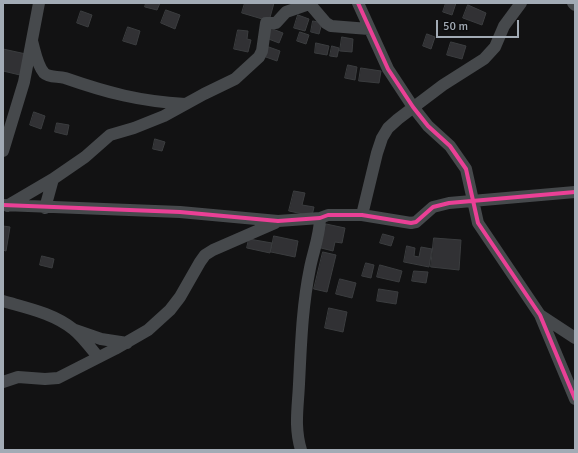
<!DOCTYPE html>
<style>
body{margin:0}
#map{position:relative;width:578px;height:453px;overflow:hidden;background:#121213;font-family:Signika,sans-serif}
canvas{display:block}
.frame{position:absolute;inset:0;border:4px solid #a2abb5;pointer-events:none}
.scale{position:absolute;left:436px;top:20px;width:83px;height:18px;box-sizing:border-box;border:2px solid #a2abb5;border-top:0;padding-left:5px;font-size:12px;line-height:14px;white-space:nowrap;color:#a2abb5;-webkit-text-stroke:3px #0d0d0e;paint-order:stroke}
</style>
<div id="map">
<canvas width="578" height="453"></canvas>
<div class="frame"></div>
<div class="scale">50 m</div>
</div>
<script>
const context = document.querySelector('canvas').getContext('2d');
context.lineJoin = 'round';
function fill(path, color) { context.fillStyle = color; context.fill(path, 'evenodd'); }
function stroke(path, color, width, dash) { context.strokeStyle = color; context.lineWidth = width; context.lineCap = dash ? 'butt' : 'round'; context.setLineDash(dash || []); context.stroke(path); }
const building = new Path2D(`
 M 146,3 L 160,3 L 157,10 L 145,7 Z
 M 245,3 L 274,3 L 269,21 L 242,13 Z
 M 446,3 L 456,3 L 452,15 L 443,12 Z
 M 468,5 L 486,13 L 482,25 L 463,18 Z
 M 166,10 L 180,15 L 175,29 L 161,23 Z
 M 81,11 L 92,15 L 88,27 L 77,23 Z
 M 298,15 L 309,19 L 305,31 L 294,28 Z
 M 313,21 L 322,23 L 319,34 L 311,32 Z
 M 128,27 L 140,31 L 136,45 L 123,41 Z
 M 270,28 L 283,33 L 279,43 L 266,38 Z
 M 238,30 L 248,31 L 247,39 L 251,40 L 248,52 L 234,49 Z
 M 300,32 L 309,35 L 306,44 L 297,41 Z
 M 427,34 L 435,37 L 431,49 L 423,46 Z
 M 342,37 L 353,39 L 352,52 L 340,51 Z
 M 451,42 L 466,46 L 462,59 L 447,55 Z
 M 316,43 L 329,46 L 327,55 L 315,53 Z
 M 266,46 L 280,51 L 277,61 L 263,56 Z
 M 332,46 L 339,48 L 337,57 L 330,56 Z
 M 3,49 L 26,54 L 20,75 L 3,71 Z
 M 348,65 L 357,67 L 355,80 L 345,78 Z
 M 361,68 L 381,71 L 379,83 L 359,81 Z
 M 34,112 L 45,116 L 41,129 L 30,125 Z
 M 57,123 L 69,125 L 67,135 L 55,132 Z
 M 155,139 L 165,142 L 162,151 L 153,149 Z
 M 294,191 L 305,193 L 302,205 L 314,207 L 312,216 L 289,211 Z
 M 326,224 L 345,228 L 342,243 L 335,242 L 333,251 L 321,248 Z
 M 3,226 L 10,227 L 6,251 L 3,250 Z
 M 383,234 L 394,237 L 391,246 L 380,243 Z
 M 274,236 L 298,241 L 295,257 L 271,252 Z
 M 434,238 L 461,240 L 459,270 L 431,267 Z
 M 249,239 L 272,243 L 270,253 L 247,248 Z
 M 407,246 L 415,248 L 414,256 L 419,257 L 421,247 L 432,249 L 429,267 L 404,262 Z
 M 323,252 L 336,255 L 327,292 L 314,289 Z
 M 42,256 L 54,259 L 52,268 L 40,265 Z
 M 366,263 L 374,265 L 371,278 L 362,276 Z
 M 380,265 L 402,271 L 399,282 L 377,277 Z
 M 414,271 L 428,272 L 426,283 L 412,281 Z
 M 340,279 L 356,283 L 352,298 L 336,294 Z
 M 379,289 L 398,292 L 396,304 L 377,301 Z
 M 329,308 L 347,312 L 343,332 L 325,328 Z`);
fill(building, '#313134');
stroke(building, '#3b3d3f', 1);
stroke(new Path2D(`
 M 309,3 L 326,23 L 331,26 L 369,29
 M 358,3 L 388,69 L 413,107 L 428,126 L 450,146 L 466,169 L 478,223 L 540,315 L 575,399
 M 573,3 L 575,5
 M 32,41 C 35,51 37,65 44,73 C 49,78 58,76 65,78 C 108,93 139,101 185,104
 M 3,151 L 24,82 L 39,3
 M 3,205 L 180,212 L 278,221 L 320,218 L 328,215 L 362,215 L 411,223 L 416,222 L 433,207 L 449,203 L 575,192
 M 7,206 L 53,179 L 85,157 L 110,135 L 134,128 L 164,116 L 204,94 L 235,79 L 259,57 L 262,51 L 266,23 L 276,23 L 286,12 L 309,4
 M 45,208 L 53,179
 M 362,215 L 377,153 L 382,138 L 388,128 L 398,119 L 443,85 L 484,59 L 495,47 L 504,26 L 521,3
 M 3,301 C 27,308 53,313 73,329 C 82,336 90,347 98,357
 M 540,315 L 575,338
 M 75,330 L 101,339 L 127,343
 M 3,382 L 18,377 L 45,379 L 58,378 L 115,349 L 148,330 L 170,310 L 180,297 L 200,262 L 205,255 L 213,250 L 275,223
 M 301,450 C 294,427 298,407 299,384 C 301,345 302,307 310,268 C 313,252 320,235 320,218`), '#46494c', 12);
stroke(new Path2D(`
 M 358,3 L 388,69 L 413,107 L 428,126 L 450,146 L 466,169 L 478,223 L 540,315 L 575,399
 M 3,205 L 180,212 L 278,221 L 320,218 L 328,215 L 362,215 L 411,223 L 416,222 L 433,207 L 449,203 L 575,192`), '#ea4096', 4);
</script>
